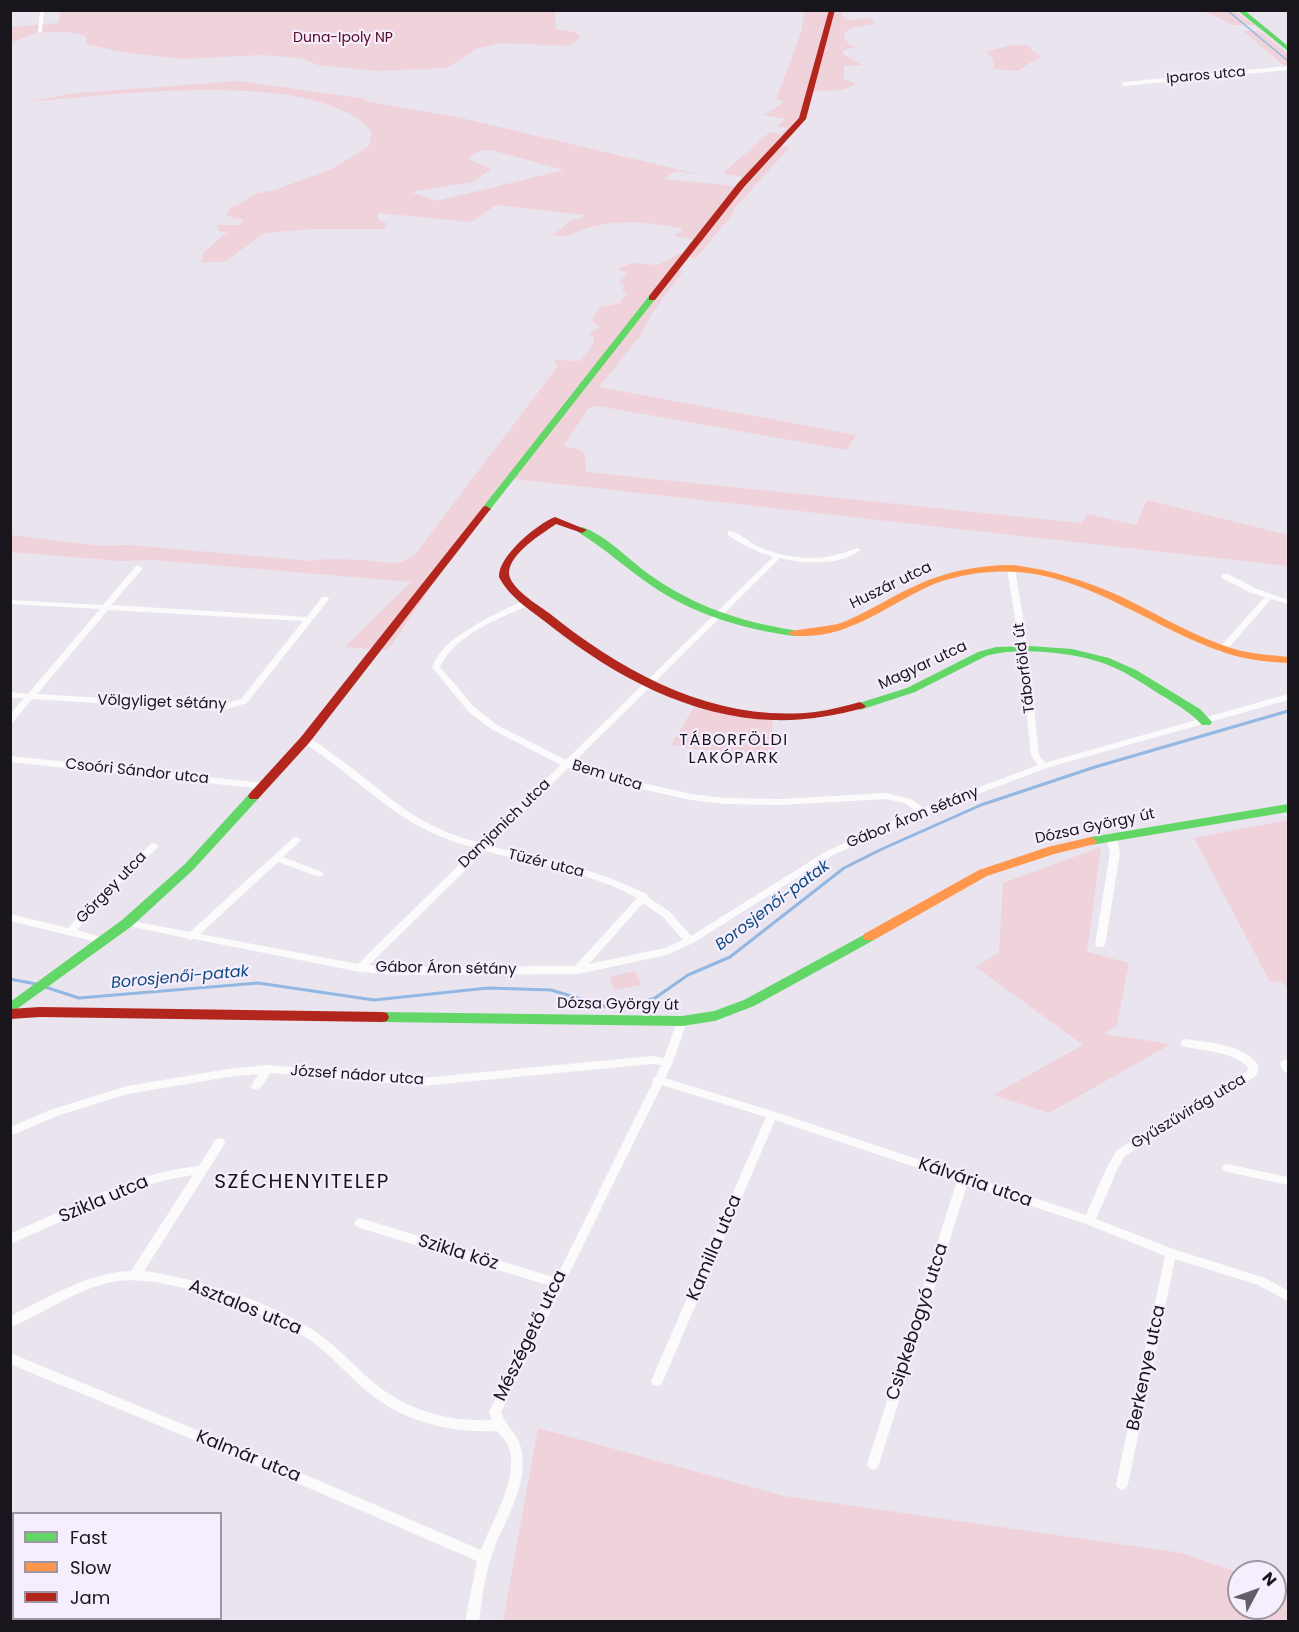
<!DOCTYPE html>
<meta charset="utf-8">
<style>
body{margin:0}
#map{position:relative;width:1299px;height:1632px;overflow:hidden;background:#e9e4ee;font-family:Poppins,sans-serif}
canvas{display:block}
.frame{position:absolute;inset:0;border:12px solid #19151c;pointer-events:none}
.legend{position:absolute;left:12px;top:1512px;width:210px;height:108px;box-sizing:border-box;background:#f6edfd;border:2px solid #9e97a3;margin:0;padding:8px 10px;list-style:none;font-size:18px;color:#19151c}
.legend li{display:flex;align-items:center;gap:12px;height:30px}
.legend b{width:30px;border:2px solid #9e97a3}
.north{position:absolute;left:1227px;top:1560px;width:60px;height:60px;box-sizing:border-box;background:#f6edfd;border:2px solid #9e97a3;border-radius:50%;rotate:49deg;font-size:16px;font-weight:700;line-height:24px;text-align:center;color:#19151c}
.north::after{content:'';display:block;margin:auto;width:21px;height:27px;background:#625d66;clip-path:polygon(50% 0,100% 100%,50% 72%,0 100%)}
</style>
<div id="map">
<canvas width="1299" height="1632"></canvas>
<div class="frame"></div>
<ul class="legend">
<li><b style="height:8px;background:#63d668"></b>Fast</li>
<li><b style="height:8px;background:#ff974d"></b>Slow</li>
<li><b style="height:8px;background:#b3261e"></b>Jam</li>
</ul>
<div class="north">N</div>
</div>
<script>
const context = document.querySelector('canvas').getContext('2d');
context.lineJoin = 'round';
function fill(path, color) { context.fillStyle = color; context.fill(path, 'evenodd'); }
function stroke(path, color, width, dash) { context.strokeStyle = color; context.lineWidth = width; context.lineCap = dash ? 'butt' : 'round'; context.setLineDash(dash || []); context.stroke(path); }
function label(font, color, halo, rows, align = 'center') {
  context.font = font + ' Poppins,sans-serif'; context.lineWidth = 4.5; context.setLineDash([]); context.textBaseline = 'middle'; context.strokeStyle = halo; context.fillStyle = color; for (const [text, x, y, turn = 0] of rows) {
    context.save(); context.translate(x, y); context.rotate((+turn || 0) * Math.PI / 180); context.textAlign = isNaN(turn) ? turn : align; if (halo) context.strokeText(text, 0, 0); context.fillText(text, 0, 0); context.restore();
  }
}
fill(new Path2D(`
 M 61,10 L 555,11 L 556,29 L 574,32 L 581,37 L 568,46 L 501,43 L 476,49 L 447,68 L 376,71 L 318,65 L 301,58 L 261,55 L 184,59 L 120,52 L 86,44 L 87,37 C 73,30 49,31 33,34 C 25,36 20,42 11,41 L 11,27 L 59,23 Z
 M 805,11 L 842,11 L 842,15 L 848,20 L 870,18 L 875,24 L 852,28 L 845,32 L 844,38 L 849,44 L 857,47 L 843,50 L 843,54 L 862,65 L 844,66 L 844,79 L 856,84 L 843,90 L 811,91 L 798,121 L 776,145 L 789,148 L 734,209 L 732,215 L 696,258 L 689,258 L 701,241 L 675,236 L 683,229 C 656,222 621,220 594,226 C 579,229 569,239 553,235 L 571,220 L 582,218 L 584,215 L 496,205 L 471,222 L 379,213 L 377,219 L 388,224 L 383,229 L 312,229 L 265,233 L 224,262 L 201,262 L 204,252 L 227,232 L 219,231 L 217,225 L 240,225 L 244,220 L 227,216 L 230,207 L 237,206 L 254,194 L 275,190 L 334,168 L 369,146 L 372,132 C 317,66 107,96 27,102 L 76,93 L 239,81 L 367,99 L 364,101 L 457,117 L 706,176 L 676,171 L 663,179 L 744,187 L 752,179 L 723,173 L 770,132 L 781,134 L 787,128 L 777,126 L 785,119 L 764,115 L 784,102 L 776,99 L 801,33 ZM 491,150 L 564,170 L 437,201 L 411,192 L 472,182 L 491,169 L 468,159 L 479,151 Z
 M 1204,11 L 1234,11 L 1255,25 L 1233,25 Z
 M 1243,31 L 1260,31 L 1288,54 L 1288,69 Z
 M 1011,45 L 1030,46 L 1031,50 L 1041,56 L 1017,71 L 994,69 L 993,59 L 986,52 Z
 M 680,253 L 685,253 L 673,269 L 683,271 L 653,312 L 640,336 L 599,387 L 856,435 L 847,450 L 598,406 L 589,408 L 563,446 L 580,450 L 585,455 L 586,472 L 1081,523 L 1088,514 L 1136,525 L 1147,500 L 1288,535 L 1288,566 L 506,478 L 388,650 L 345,647 L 411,582 L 154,560 L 121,561 L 11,552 L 10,535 L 100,546 L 128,545 L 312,561 C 329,558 346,560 364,560 C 386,561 391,569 414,556 L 558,366 L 553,360 L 580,361 L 594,344 L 593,336 L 588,335 L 600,326 L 591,321 L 600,307 L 621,303 L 620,301 L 628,294 L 622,290 L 625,286 L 619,282 L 628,273 L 617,270 L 631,263 L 658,265 Z
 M 694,707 L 741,717 L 772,719 L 775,755 L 723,753 L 671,745 Z
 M 1288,820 L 1288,990 L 1282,981 L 1270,982 L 1194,838 Z
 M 1101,847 L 1087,952 L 1129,963 L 1117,1025 L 1104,1034 L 1171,1044 L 1049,1113 L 993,1095 L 1083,1045 L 976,967 L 999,952 L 1003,883 Z
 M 635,971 L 641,985 L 614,990 L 609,977 Z
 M 538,1428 L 784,1496 L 1182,1553 L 1239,1573 L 1239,1608 L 1275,1608 L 1275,1585 L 1288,1590 L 1288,1621 L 503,1621 Z`), '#f0d2da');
stroke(new Path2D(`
 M 1227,10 L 1288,61`), '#92b7e3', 1.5);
stroke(new Path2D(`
 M 10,979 L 36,984
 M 42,986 L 79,998 L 258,983 L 374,1000 L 488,988 L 551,990 L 604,1006 L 631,1006 L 655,998 L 688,975 L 730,957 L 844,868 L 882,849 L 981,805 L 1095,767 L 1288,711`), '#92b7e3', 3);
fill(new Path2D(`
 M 40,10 L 44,10 L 42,32 L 40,33 L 38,32 Z
 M 1288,66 L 1288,70 L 1124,86 L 1121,84 L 1124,82 Z
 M 728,531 C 738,531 748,542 757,546 C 780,557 814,562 839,554 C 845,553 851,550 857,548 L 861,550 C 839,566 805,564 780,558 L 573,763 L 620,778 L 691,794 L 725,798 L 780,799 L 886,793 L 911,799 L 924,808 L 1038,765 L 1031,755 L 1020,649 L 1007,569 L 1011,567 L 1015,569 L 1028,649 L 1039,755 L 1045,763 L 1288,694 L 1288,700 L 1046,768 L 926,814 L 833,855 L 693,943 L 667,955 L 578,974 L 405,975 L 360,972 L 194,939 L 190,940 L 186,938 L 124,925 L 122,923 L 124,921 L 127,920 L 190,932 L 293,838 L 296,837 L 301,840 L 299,842 L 283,857 L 322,872 L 324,874 L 322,876 L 316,876 L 278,862 L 200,934 L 358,964 L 476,848 C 455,843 434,835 415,824 C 375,801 342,766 302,742 L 301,740 L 302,738 C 314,737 328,751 338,758 C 366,777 391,802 420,819 C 439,830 460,838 481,843 L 561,765 L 491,729 L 468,711 L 432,667 C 436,658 441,651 448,644 C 461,632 516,600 532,600 L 533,602 L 532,604 C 500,618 456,633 440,667 L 474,707 L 497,725 L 566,760 L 773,557 C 756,551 742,545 728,535 ZM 568,768 L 618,784 L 691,800 L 725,804 L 780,805 L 886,799 L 905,803 L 916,811 L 827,851 L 691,936 L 670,912 L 648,897 L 647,894 L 610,878 L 576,867 L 490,846 ZM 485,851 C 536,864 590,872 637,898 L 575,966 L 405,967 L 369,965 ZM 643,903 L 663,917 L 683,940 L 665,948 L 589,964 Z
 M 136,566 L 139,566 L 143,568 L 111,605 L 307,617 L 322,597 L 328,597 L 329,599 L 247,703 L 221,711 L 32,699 L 13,722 L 10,723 L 10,714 L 24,698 L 10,698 L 10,692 L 28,694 L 100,609 L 10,604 L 10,600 L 103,605 ZM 108,610 L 303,621 L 241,699 L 221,705 L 37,694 Z
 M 1222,574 L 1228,574 L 1257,589 L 1288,600 L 1288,604 L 1271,599 L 1225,652 L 1219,652 L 1218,650 L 1219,648 L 1265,597 L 1251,593 L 1222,578 L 1221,576 Z
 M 10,756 L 264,783 L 268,786 L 264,789 L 10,762 Z
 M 1111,833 L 1116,836 L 1120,853 L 1105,945 L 1103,947 L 1097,947 L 1095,945 L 1110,853 L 1106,836 Z
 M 154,843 L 159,846 L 157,848 L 106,897 L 77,930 L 104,938 L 106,940 L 104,942 L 101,943 L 10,921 L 10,914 L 68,928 L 100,893 L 151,844 Z
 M 682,1017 L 686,1018 L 687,1021 L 673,1062 L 665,1078 L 772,1111 L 1086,1215 L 1106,1169 L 1117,1150 L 1247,1071 L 1248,1067 C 1229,1050 1206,1052 1182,1046 L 1181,1043 L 1182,1040 L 1186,1039 C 1210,1043 1244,1044 1259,1066 L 1256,1076 L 1125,1156 L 1117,1170 L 1096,1219 L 1173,1249 L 1265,1278 L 1288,1291 L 1288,1301 L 1258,1285 L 1175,1259 L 1128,1484 L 1126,1488 L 1122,1490 L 1118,1488 L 1116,1484 L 1165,1256 L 1086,1224 L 967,1185 L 879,1464 L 877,1468 L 873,1470 L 869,1468 L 867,1464 L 957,1181 L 775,1120 L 663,1381 L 661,1385 L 657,1386 L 653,1385 L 651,1381 L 766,1117 L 662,1085 L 501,1412 C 505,1426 518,1434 521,1448 C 530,1487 502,1522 491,1558 C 484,1578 482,1600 479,1622 L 465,1622 L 477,1561 L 286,1478 L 10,1364 L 10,1353 L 294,1470 L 481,1550 C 491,1523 521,1475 508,1446 C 506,1440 500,1435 497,1431 C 452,1433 404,1422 369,1393 C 349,1377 333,1356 311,1341 C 271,1313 168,1275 119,1281 C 79,1286 47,1313 10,1327 L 10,1316 C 49,1298 88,1272 131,1271 L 193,1175 C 172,1178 153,1183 133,1190 L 10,1244 L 10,1234 C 72,1207 132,1173 199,1166 L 216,1139 L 220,1138 L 224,1139 L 225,1142 L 224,1145 L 144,1271 C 198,1279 255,1297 303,1324 C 327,1337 346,1357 366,1376 C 401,1408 443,1422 491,1420 L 489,1412 L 551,1286 L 360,1228 L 356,1226 L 354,1223 L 356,1220 L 360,1218 L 556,1278 L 653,1082 L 652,1080 L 656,1076 L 661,1065 L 652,1064 L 422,1086 L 270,1073 C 265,1080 262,1092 252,1089 L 251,1086 L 258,1074 L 228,1077 L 127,1094 L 57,1116 L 10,1136 L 10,1127 L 50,1110 L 127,1086 L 228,1069 L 267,1065 L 422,1078 L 652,1056 L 664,1058 L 677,1021 L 678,1018 Z
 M 1285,1060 L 1288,1061 L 1288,1073 L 1284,1072 L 1280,1064 L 1281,1061 Z
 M 1227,1164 L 1288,1177 L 1288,1185 L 1223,1171 L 1222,1168 L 1223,1165 Z
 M 10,1559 L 14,1560 L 14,1572 L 10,1571 Z
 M 122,1618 L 139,1618 L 140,1622 L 123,1622 Z`), '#fcfbfc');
fill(new Path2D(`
 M 1237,10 L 1244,10 L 1288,46 L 1288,51 Z
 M 649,296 L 656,298 L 489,511 L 483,511 L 483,507 Z
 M 582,527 C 606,535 630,561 650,575 C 694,606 741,622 793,630 L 798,633 L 793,636 C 745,629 699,616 658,590 C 630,572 606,549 578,532 L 577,530 Z
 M 1030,646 L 1072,649 L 1109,658 L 1136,670 L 1200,709 L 1212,722 L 1210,725 L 1202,725 C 1190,712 1176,704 1161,695 C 1142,683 1122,669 1100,662 C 1068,652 1018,647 986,656 L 915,692 L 860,710 L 854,706 L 856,704 L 907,688 L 978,652 L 996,647 Z
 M 254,792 L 258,793 L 260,796 L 258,799 L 193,870 L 132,926 L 10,1014 L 10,1002 L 122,920 L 185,864 L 250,793 Z
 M 1288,804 L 1288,812 L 1091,845 L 1085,841 L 1091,837 Z
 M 869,932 L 874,934 L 875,937 L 874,940 L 754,1006 L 715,1021 L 682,1026 L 382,1022 L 377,1021 L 375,1017 L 377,1013 L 382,1012 L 682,1016 L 714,1011 L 744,1000 Z`), '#63d668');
fill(new Path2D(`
 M 1013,565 C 1052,570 1087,581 1122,597 C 1159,615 1195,637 1234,649 C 1252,654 1270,655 1288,657 L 1288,663 C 1265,662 1240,659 1217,650 C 1143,623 1075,566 992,572 C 972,573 953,577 934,584 C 892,602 853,636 805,636 C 798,636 793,637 788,633 C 792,629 829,627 841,623 C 867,613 890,597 915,586 C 946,571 979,565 1013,565 Z
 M 1091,837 L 1097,841 L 1095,844 L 1054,854 L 987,876 L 874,940 L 864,940 L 863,937 L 864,934 L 979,870 L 1048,847 Z`), '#ff974d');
fill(new Path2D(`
 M 829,10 L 835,10 L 806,119 L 744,187 L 655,300 L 649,300 L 649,296 L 738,183 L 799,118 Z
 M 486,506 L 491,509 L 489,511 L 309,743 L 258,799 L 250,799 L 248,796 L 250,793 L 301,737 L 483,507 Z
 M 555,517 L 587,530 L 582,533 L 556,524 C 542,534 511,552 509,572 C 508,587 538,605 549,613 C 625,674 715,723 815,712 C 830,710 845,706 860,702 L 866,706 L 864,708 C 834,716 804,721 773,720 C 692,718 614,676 552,627 C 534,612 510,599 499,577 C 498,556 537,524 555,517 Z
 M 40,1007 L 382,1012 L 387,1013 L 389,1017 L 387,1021 L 382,1022 L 40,1017 L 10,1019 L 10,1009 Z`), '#b3261e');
label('14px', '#560920', '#f6edfd', [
 ["Duna-Ipoly NP",343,38]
]);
label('14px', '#19151c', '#f6edfd', [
 ["Iparos utca",1206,76,-5]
]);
label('15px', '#19151c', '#f6edfd', [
 ["Huszár utca",891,586,-26],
 ["Magyar utca",923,666,-25],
 ["Táborföld út",1025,668,-97],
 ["Völgyliget sétány",162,703,2],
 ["Csoóri Sándor utca",137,772,6],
 ["Bem utca",607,776,17],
 ["Gábor Áron sétány",913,818,-22],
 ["Damjanich utca",505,824,-44],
 ["Dózsa György út",1095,827,-12],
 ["Tüzér utca",546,864,14],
 ["Görgey utca",112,888,-46],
 ["Gábor Áron sétány",446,969,1],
 ["Dózsa György út",618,1005,1],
 ["József nádor utca",357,1076,4],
 ["Gyűszűvirág utca",1189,1112,-31]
]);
context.letterSpacing = '1.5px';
label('16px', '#19151c', '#f6edfd', [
 ["TÁBORFÖLDI",734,741],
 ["LAKÓPARK",734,759]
]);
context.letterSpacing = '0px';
label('italic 16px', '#0e4b81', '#f6edfd', [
 ["Borosjenői-patak",773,906,-37],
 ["Borosjenői-patak",180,978,-5]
]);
label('18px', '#19151c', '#f6edfd', [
 ["Kálvária utca",975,1183,19],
 ["Szikla utca",104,1200,-23],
 ["Kamilla utca",715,1248,-67],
 ["Szikla köz",458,1253,17],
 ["Asztalos utca",245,1308,22],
 ["Csipkebogyó utca",918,1322,-72],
 ["Mészégető utca",531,1336,-64],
 ["Berkenye utca",1147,1368,-78],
 ["Kalmár utca",248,1457,22]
]);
context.letterSpacing = '1.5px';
label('20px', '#19151c', '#f6edfd', [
 ["SZÉCHENYITELEP",302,1183]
]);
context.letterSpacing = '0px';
</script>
